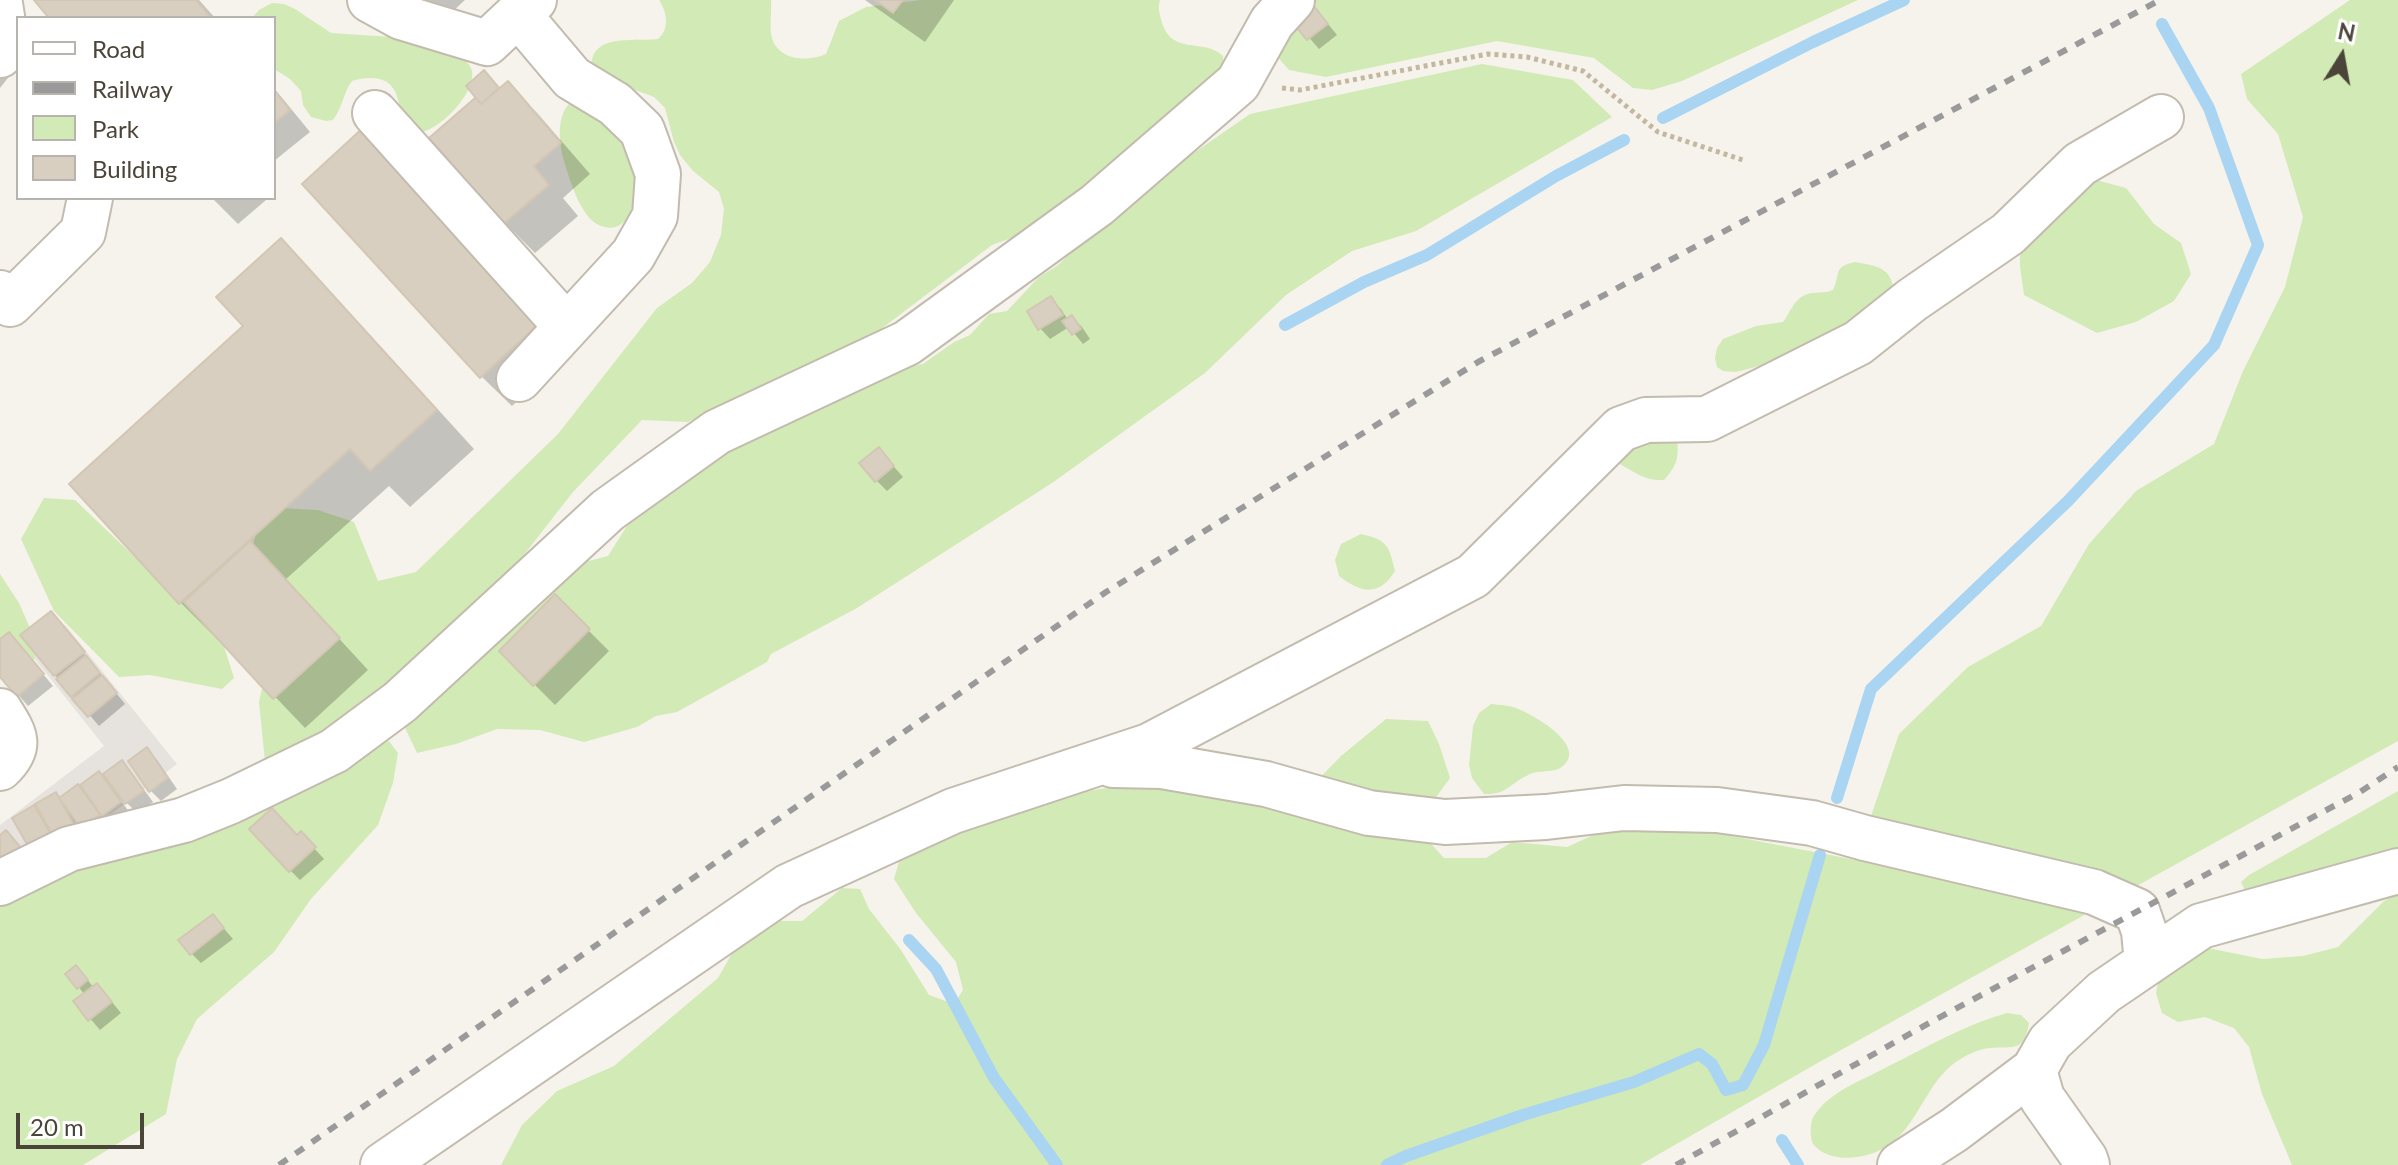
<!DOCTYPE html>
<style>
body{margin:0}
#map{position:relative;width:2398px;height:1165px;overflow:hidden;background:#f6f3ec;font-family:Lato,sans-serif}
canvas{display:block}
.legend{position:absolute;left:16px;top:16px;width:260px;height:184px;box-sizing:border-box;background:#fff;border:2px solid #b7b4b0;margin:0;padding:10px 14px;list-style:none;font-size:24px;color:#4b4439}
.legend li{display:flex;align-items:center;gap:16px;height:40px}
.legend b{width:40px;border:2px solid #b7b4b0}
.north{position:absolute;left:2302px;top:16px;width:80px;height:80px;-webkit-text-stroke:6px #fff;paint-order:stroke;rotate:11deg;font-size:22px;font-weight:700;line-height:32px;text-align:center;color:#4b4439}
.north::after{content:'';display:block;margin:auto;width:28px;height:36px;background:#4b4439;clip-path:polygon(50% 0,100% 100%,50% 72%,0 100%)}
.scale{position:absolute;left:16px;top:1113px;width:128px;height:36px;box-sizing:border-box;border:4px solid #4b4439;border-top:0;padding-left:10px;font-size:24px;line-height:28px;white-space:nowrap;color:#4b4439;-webkit-text-stroke:6px #fff;paint-order:stroke}
</style>
<div id="map">
<canvas width="2398" height="1165"></canvas>
<ul class="legend">
<li><b style="height:10px;background:#fff"></b>Road</li>
<li><b style="height:10px;background:#9a9a9a"></b>Railway</li>
<li><b style="height:22px;background:#d2eab5"></b>Park</li>
<li><b style="height:22px;background:#d8cfc1"></b>Building</li>
</ul>
<div class="north">N</div>
<div class="scale">20 m</div>
</div>
<script>
const context = document.querySelector('canvas').getContext('2d');
context.lineJoin = 'round';
function fill(path, color) { context.fillStyle = color; context.fill(path, 'evenodd'); }
function stroke(path, color, width, dash) { context.strokeStyle = color; context.lineWidth = width; context.lineCap = dash ? 'butt' : 'round'; context.setLineDash(dash || []); context.stroke(path); }
fill(new Path2D(`
 M 65,625 L 177,764 L 93,828 L 0,876 L 0,825 L 104,746 L 30,653 Z`), '#e6e2dd');
fill(new Path2D(`
 M 659,0 L 771,0 C 772,12 769,27 772,38 C 779,61 808,62 826,54 L 839,21 L 866,7 L 921,0 L 1160,0 C 1158,7 1159,12 1161,19 C 1170,57 1203,37 1223,56 L 1224,70 L 1047,225 L 992,245 L 881,329 L 688,422 L 642,420 L 573,492 L 481,610 L 333,736 L 265,761 L 259,702 L 274,636 L 242,578 L 265,507 L 318,510 L 354,522 L 378,581 L 416,572 L 558,434 L 657,308 L 692,283 L 710,262 L 721,235 L 724,209 L 719,192 L 693,171 L 680,155 L 674,142 L 665,108 L 654,97 L 592,74 C 586,32 630,42 658,39 C 670,29 667,12 659,0 Z
 M 1306,0 L 1858,0 L 1682,81 L 1652,90 L 1633,88 L 1594,58 L 1497,41 L 1326,77 L 1289,70 L 1273,52 Z
 M 2350,0 L 2398,0 L 2398,741 L 1814,1065 L 1640,1165 L 501,1165 L 522,1125 L 557,1091 L 614,1066 L 718,978 L 744,932 L 768,921 L 802,921 L 842,888 L 860,889 L 869,909 L 901,950 L 929,995 L 954,1004 L 963,990 L 956,962 L 916,913 L 894,879 L 903,848 L 1018,801 L 1107,788 L 1155,785 L 1307,791 L 1341,756 L 1386,719 L 1428,721 L 1439,744 L 1450,778 L 1415,826 L 1444,858 L 1486,858 L 1512,842 L 1567,847 L 1633,817 L 1856,860 L 1899,734 L 1968,667 L 2041,626 L 2089,544 L 2136,491 L 2214,444 L 2243,371 L 2285,287 L 2303,217 L 2278,134 L 2247,99 L 2241,74 Z
 M 272,3 L 284,4 L 295,9 L 331,33 L 392,37 L 460,56 C 465,60 470,64 472,71 C 476,94 437,134 415,133 L 400,118 C 400,84 385,72 352,81 C 343,93 343,107 333,120 L 326,121 L 311,117 L 303,105 L 301,91 L 290,79 L 274,69 L 274,18 L 252,18 L 259,10 Z
 M 1482,64 L 1573,80 L 1612,117 L 1416,231 L 1352,251 L 1286,295 L 1205,373 L 1052,483 L 857,608 L 771,654 L 767,662 L 677,712 L 656,716 L 637,727 L 584,742 L 540,730 L 497,729 L 456,744 L 417,753 L 398,713 L 555,583 L 585,562 L 608,556 L 635,513 L 756,427 L 808,415 L 823,399 L 852,389 L 866,388 L 895,369 L 923,364 L 954,342 L 970,335 L 989,314 L 1007,311 L 1038,278 L 1058,265 L 1133,195 L 1250,114 Z
 M 570,103 C 580,108 613,122 619,129 C 622,133 624,141 626,145 C 630,153 634,160 635,168 C 639,190 632,242 597,224 C 580,215 569,178 564,161 C 559,144 556,116 570,103 Z
 M 2096,180 L 2126,188 L 2154,224 L 2181,243 L 2191,274 L 2174,301 L 2136,322 L 2097,333 L 2024,295 L 2020,266 L 2020,248 L 2049,214 Z
 M 1855,262 C 1877,266 1892,267 1894,293 L 1882,305 L 1779,361 L 1736,372 L 1723,371 L 1717,367 L 1715,358 L 1717,348 L 1723,339 L 1756,326 L 1783,322 C 1790,313 1794,299 1805,295 C 1814,291 1824,294 1833,290 C 1841,274 1832,267 1855,262 Z
 M 1645,430 L 1677,439 C 1679,457 1677,466 1664,480 C 1645,481 1636,473 1620,464 L 1620,454 Z
 M 44,498 L 75,500 L 222,640 L 234,678 L 222,689 L 150,675 L 119,677 L 54,611 L 21,539 Z
 M 1361,534 C 1388,540 1389,546 1395,571 C 1379,597 1361,593 1339,576 L 1335,560 L 1341,544 Z
 M 0,574 L 19,603 L 37,644 L 32,671 L 0,675 Z
 M 1491,704 C 1499,705 1508,705 1516,708 C 1532,714 1588,745 1563,766 C 1554,774 1538,769 1528,775 C 1509,784 1507,795 1484,794 L 1472,778 L 1469,765 L 1473,726 L 1479,713 Z
 M 389,741 L 398,753 L 393,783 L 378,825 L 311,899 L 274,952 L 197,1019 L 177,1059 L 166,1114 L 83,1165 L 0,1165 L 0,907 L 22,892 L 70,873 L 185,836 L 234,824 L 339,763 Z
 M 2398,791 L 2398,855 L 2246,893 L 2241,882 L 2249,875 Z
 M 2398,893 L 2398,1165 L 2292,1165 L 2262,1094 L 2249,1047 L 2234,1028 L 2205,1017 L 2178,1022 L 2162,1013 L 2156,993 L 2160,972 L 2203,947 L 2262,959 L 2303,956 L 2338,947 L 2383,902 Z
 M 2007,1013 L 2021,1015 L 2029,1023 C 2024,1053 2013,1046 1990,1048 C 1978,1049 1966,1055 1956,1062 C 1928,1081 1919,1121 1892,1143 C 1870,1160 1830,1165 1813,1144 C 1810,1137 1810,1127 1812,1120 C 1814,1114 1822,1105 1827,1101 C 1843,1087 1866,1078 1885,1068 C 1925,1048 1964,1025 2007,1013 Z`), '#d2eab5');
fill(new Path2D(`
 M 37,0 L 199,0 L 215,18 L 52,18 Z
 M 409,0 L 465,0 L 436,27 Z
 M 865,0 L 954,0 L 925,42 Z
 M 1320,14 L 1337,35 L 1319,49 L 1292,18 Z
 M 0,54 L 15,69 L 0,88 Z
 M 494,83 L 500,90 L 508,84 L 538,114 L 590,174 L 563,198 L 578,216 L 535,253 L 505,223 L 432,138 L 486,107 L 468,86 Z
 M 274,88 L 310,132 L 274,161 Z
 M 365,128 L 572,351 L 512,406 L 481,376 Z
 M 212,198 L 264,198 L 266,200 L 238,224 Z
 M 281,241 L 319,279 L 474,449 L 410,507 L 389,486 L 285,580 L 368,670 L 305,728 L 220,639 L 218,640 L 180,602 L 246,327 Z
 M 1051,299 L 1061,309 L 1068,320 L 1072,317 L 1082,327 L 1090,339 L 1083,344 L 1069,327 L 1050,339 L 1040,328 Z
 M 888,460 L 903,477 L 887,491 L 877,481 Z
 M 555,597 L 609,651 L 555,705 L 501,651 Z
 M 51,613 L 125,704 L 99,726 L 55,675 Z
 M 0,642 L 19,645 L 53,686 L 28,706 L 0,674 Z
 M 147,750 L 157,760 L 177,789 L 161,801 L 151,791 Z
 M 122,762 L 132,773 L 153,802 L 137,813 L 121,797 L 119,798 L 130,813 L 92,837 L 77,822 L 83,836 L 43,860 L 14,819 L 55,795 L 60,800 L 99,774 L 113,788 Z
 M 301,834 L 324,859 L 300,880 L 290,870 L 297,837 Z
 M 213,916 L 233,939 L 201,963 L 191,953 Z
 M 68,974 L 86,978 L 94,988 L 107,996 L 121,1013 L 100,1030 L 76,1002 L 85,995 Z`), '#0003');
stroke(new Path2D(`
 M 1663,118 L 1813,42 L 1904,0
 M 1285,325 L 1364,282 L 1427,255 L 1556,176 L 1624,140
 M 1837,798 L 1871,689 L 2068,501 L 2214,345 L 2258,245 L 2209,108 L 2162,24
 M 909,940 L 936,969 L 994,1078 L 1057,1165
 M 1782,1140 L 1798,1165
 M 1387,1165 L 1406,1156 L 1526,1114 L 1634,1082 L 1699,1054 L 1712,1064 L 1726,1090 L 1743,1085 L 1764,1045 L 1820,855`), '#a9d4f2', 12);
const building = new Path2D(`
 M 34,0 L 196,0 L 211,18 L 49,18 Z
 M 875,0 L 903,0 L 893,13 Z
 M 1310,1 L 1328,24 L 1307,40 L 1289,18 Z
 M 484,70 L 499,88 L 481,104 L 466,86 Z
 M 508,81 L 561,143 L 534,166 L 549,185 L 503,224 L 429,138 L 475,98 L 481,104 Z
 M 274,90 L 290,110 L 274,123 Z
 M 365,126 L 543,320 L 480,378 L 302,184 Z
 M 281,238 L 437,410 L 370,471 L 350,449 L 179,604 L 69,484 L 243,326 L 216,297 Z
 M 1051,296 L 1063,315 L 1038,330 L 1027,311 Z
 M 1072,315 L 1081,329 L 1072,335 L 1062,321 Z
 M 879,447 L 894,466 L 875,482 L 859,463 Z
 M 250,541 L 340,638 L 273,699 L 184,602 Z
 M 555,594 L 590,629 L 533,686 L 499,651 Z
 M 51,611 L 85,652 L 54,676 L 20,635 Z
 M 9,632 L 44,674 L 17,697 L 0,677 L 0,639 Z
 M 86,655 L 100,673 L 71,697 L 56,679 Z
 M 102,675 L 117,693 L 88,717 L 72,699 Z
 M 147,747 L 168,778 L 149,792 L 128,761 Z
 M 122,760 L 144,791 L 125,804 L 103,774 Z
 M 99,771 L 121,802 L 102,816 L 80,785 Z
 M 78,784 L 100,815 L 81,828 L 59,798 Z
 M 56,792 L 74,825 L 54,837 L 35,804 Z
 M 34,805 L 53,838 L 31,851 L 12,818 Z
 M 272,808 L 297,835 L 301,831 L 316,847 L 289,872 L 249,829 Z
 M 6,830 L 21,848 L 0,865 L 0,835 Z
 M 213,914 L 224,928 L 190,955 L 178,940 Z
 M 76,965 L 88,980 L 77,989 L 65,974 Z
 M 97,983 L 112,1002 L 88,1021 L 73,1001 Z`);
fill(building, '#d8cfc1');
stroke(building, '#d3c7b4', 2);
const minor = new Path2D(`
 M 370,0 L 401,17 L 487,43 L 518,14
 M 0,4 L 6,42 L 0,55
 M 375,113 L 567,327
 M 0,293 L 10,304 L 83,232 L 90,198
 M 519,379 L 633,255 L 655,216 L 658,174 L 642,130 L 615,104 L 572,78 L 518,14 L 534,0
 M 0,711 C 15,735 23,746 0,768
 M 1113,765 L 1162,766 L 1266,784 L 1369,813 L 1445,822 L 1546,817 L 1624,808 L 1717,810 L 1812,823 L 1865,838 L 2094,892 L 2137,911 L 2144,931 L 2147,963
 M 0,883 L 69,849 L 184,820 L 231,801 L 334,751 L 400,702 L 608,510 L 717,432 L 907,343 L 1097,205 L 1238,83 L 1272,22 L 1292,0
 M 383,1165 L 789,886 L 953,811 L 1149,746 L 1473,576 L 1621,429 L 1646,420 L 1707,419 L 1858,343 L 1912,300 L 2008,234 L 2080,164 L 2161,117
 M 1900,1165 L 1954,1130 L 2034,1070
 M 2087,1165 L 2085,1159 L 2042,1098 L 2034,1070 L 2050,1042 L 2104,992 L 2201,926 L 2398,871`);
stroke(minor, '#c2bbae', 48);
stroke(new Path2D(`
 M 1282,88 L 1300,90 L 1488,54 L 1527,57 L 1583,71 L 1658,132 L 1746,161`), '#c4b79f', 5, [4, 4]);
stroke(minor, '#fff', 44);
stroke(new Path2D(`
 M 279,1165 L 1106,592 L 1478,362 L 2160,0
 M 1676,1165 L 1931,1022 L 2360,792 L 2398,767`), '#9a9a9a', 6, [10, 10]);
</script>
